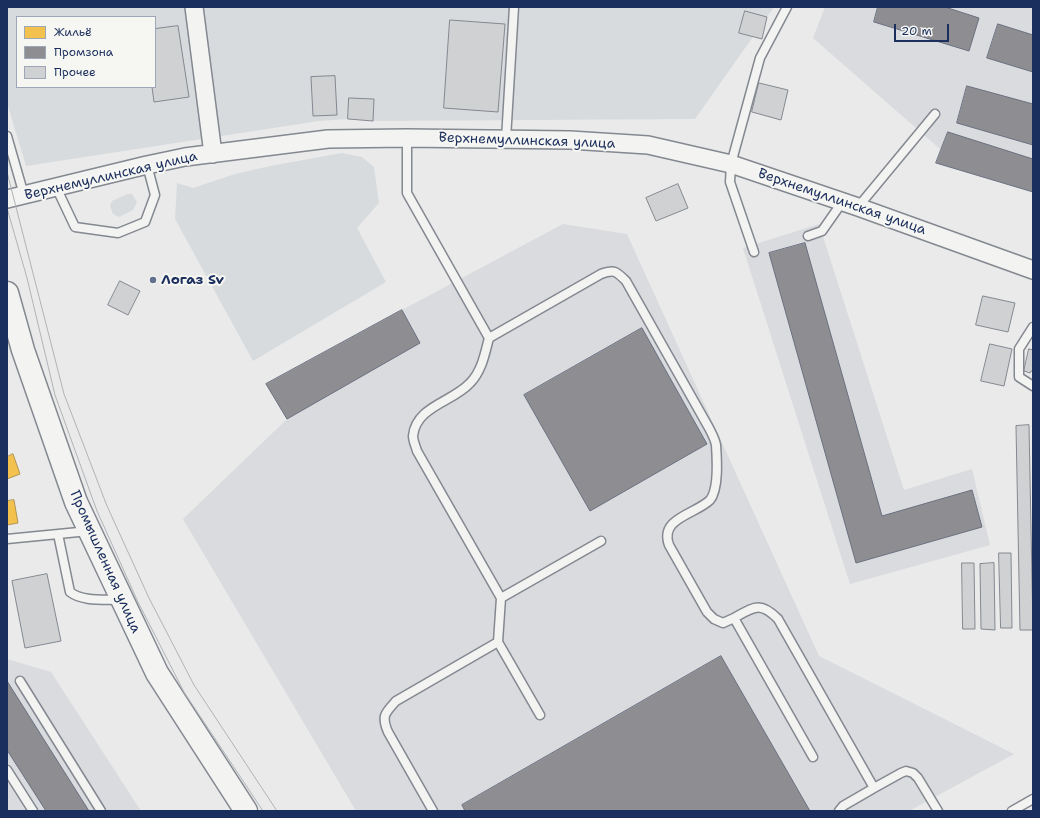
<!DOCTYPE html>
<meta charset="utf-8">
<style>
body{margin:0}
#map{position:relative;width:1040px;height:818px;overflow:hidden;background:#e9eae9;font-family:"Shantell Sans",sans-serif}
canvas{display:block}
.frame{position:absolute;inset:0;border:8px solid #1b2f5e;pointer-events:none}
.legend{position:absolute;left:16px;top:16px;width:140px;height:72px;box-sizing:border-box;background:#f6f6f2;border:1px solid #9ea6b7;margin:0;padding:5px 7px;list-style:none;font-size:12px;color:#1b2f5e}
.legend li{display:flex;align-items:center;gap:8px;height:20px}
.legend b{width:20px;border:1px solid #9ea6b7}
.scale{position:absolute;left:894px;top:24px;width:55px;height:18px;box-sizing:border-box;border:2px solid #1b2f5e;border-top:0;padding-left:5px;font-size:12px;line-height:14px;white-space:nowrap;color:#1b2f5e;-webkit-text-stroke:3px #f6f6f2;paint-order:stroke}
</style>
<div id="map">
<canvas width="1040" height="818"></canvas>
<div class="frame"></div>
<ul class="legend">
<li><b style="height:11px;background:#f2c14e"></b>Жильё</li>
<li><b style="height:11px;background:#8d8d92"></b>Промзона</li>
<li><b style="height:11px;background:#d0d1d3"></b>Прочее</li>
</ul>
<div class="scale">20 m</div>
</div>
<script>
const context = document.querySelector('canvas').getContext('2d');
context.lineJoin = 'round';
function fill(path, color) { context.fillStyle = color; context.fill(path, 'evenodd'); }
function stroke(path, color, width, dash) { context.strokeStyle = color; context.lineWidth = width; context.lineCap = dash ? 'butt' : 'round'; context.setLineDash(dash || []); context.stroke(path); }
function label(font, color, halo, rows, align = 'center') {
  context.font = font + ' "Shantell Sans",sans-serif'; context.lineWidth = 4; context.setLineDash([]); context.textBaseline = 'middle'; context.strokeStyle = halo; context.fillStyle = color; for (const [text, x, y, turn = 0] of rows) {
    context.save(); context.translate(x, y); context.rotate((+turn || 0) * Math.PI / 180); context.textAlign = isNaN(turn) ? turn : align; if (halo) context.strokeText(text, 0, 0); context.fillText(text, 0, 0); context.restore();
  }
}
fill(new Path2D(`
 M 825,7 L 1033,7 L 1033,187 L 956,163 L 813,38 Z
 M 563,224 L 627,234 L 819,656 L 1014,754 L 909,811 L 356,811 L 183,519 L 287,419 L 266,384 L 402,310 Z
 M 819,224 L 904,490 L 972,469 L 990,545 L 850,584 L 743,248 Z
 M 7,659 L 51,672 L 141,811 L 7,811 Z`), '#d9dbde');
fill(new Path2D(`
 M 7,7 L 774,7 L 695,119 L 373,121 L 348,119 L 319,121 L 26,166 L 7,103 ZM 17,17 L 155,17 L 155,87 L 17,87 Z
 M 342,153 L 362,157 L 374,167 L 379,203 L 357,228 L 386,282 L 253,361 L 175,219 L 177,183 L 193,188 L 235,174 L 270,166 Z
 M 127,194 L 132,194 L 137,202 L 133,210 L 119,217 L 113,214 L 110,206 L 112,201 Z`), '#d8dbde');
const homes = new Path2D(`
 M 13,454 L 20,474 L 7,479 L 7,457 Z
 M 14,500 L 18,523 L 7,525 L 7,501 Z`);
fill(homes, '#f2c14e');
stroke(homes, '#b29553', 1);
const industry = new Path2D(`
 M 878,7 L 945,7 L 979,18 L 969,51 L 874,22 Z
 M 998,24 L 1033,35 L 1033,72 L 987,58 Z
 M 967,86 L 1033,104 L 1033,145 L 957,123 Z
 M 948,132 L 1033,159 L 1033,192 L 936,163 Z
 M 805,243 L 882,516 L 972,490 L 982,527 L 856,563 L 769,253 Z
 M 402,310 L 420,343 L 287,419 L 266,384 Z
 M 642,328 L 707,444 L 590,511 L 524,395 Z
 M 721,656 L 810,811 L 465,811 L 462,805 Z
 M 7,681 L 89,811 L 46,811 L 7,750 Z`);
fill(industry, '#8d8d92');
stroke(industry, '#6b7182', 1);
const building = new Path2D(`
 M 745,11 L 767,17 L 762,39 L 739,33 Z
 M 450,20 L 505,24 L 498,112 L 444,108 Z
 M 178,26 L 189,97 L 154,102 L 152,87 L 155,87 L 155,29 Z
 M 335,76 L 337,115 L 313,116 L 311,77 Z
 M 759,83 L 788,90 L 781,120 L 752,112 Z
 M 349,98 L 374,99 L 373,121 L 348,119 Z
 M 678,184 L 688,208 L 656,221 L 646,198 Z
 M 120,281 L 140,291 L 128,315 L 108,305 Z
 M 983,296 L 1015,303 L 1008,332 L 976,325 Z
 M 990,344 L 1012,349 L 1004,386 L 981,381 Z
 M 1029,349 L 1033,350 L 1033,371 L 1031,371 L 1030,373 L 1024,371 Z
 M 1029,425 L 1033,630 L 1020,630 L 1016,426 Z
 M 999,553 L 1011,553 L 1012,628 L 1001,628 Z
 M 962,563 L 974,563 L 975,629 L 963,629 Z
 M 994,563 L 995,630 L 981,629 L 980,564 Z
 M 47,574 L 61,641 L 25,648 L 12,581 Z`);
fill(building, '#d0d1d3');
stroke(building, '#848890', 1);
const lane = new Path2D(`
 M 7,136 L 24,195
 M 407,138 L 407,193 L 489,338 L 601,274 C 614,269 616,271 626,281 L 709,428 C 712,434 715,439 716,445 C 717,459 719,489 710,500 C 696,514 659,518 669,545 L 707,612 L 714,619 L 723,623 L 734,618 L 813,757
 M 506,139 L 514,7
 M 56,187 L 75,227 L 118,233 L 145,222 L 155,195 L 147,165
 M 858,207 L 935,114
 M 808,236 L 822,231 L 843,201
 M 754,252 L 730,182 L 731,164 L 760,58 L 787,7
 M 1033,327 L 1019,349 L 1019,377 L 1033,386
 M 489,338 C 485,353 482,371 470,383 C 453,402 416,406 413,436 C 413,441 416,447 417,451 L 501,598 L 498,642 L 540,715
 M 58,534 L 70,592 C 83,602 105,599 120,600
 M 7,539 L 89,531
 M 501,598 L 601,541
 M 734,618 C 754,607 760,601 778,619 L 874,788 L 901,773 L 906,771 L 913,773 L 918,778 L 938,811
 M 20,681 L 101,811
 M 7,770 L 33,811
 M 433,811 L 388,732 C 381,716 385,713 396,701 L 498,642
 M 839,811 L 843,806 L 874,788
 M 1012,811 L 1033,799`);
const street = new Path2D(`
 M 194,7 L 213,154
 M 7,199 L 147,165 L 185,157 L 328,139 L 407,138 L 570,140 L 648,145 L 731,164 L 858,207 L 1033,270`);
const secondary = new Path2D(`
 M 7,293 L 23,350 L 76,502 L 157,673 L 246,811`);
stroke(lane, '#848890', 11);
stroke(street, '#848890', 20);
stroke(secondary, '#848890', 25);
stroke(lane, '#f3f3f2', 8);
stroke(street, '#f3f3f2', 17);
stroke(secondary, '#f3f3f2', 22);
stroke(new Path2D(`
 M 7,172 L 64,394 L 107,506 L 149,598 L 194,685 L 277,811
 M 7,208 L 27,278 L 55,395 L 97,511 L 138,602 L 184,692 L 263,811`), '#b0b3b8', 1);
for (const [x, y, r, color] of [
 [153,280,4,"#63708f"]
]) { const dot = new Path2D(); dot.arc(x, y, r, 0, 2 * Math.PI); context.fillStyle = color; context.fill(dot); stroke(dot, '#f6f6f2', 1.5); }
label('14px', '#1b2f5e', '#f6f6f2', [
 ["Верхнемуллинская улица",527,141,2],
 ["Верхнемуллинская улица",111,176,-13],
 ["Верхнемуллинская улица",842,202,19],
 ["Промышленная улица",105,562,66]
]);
label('bold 14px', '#1b2f5e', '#f6f6f2', [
 ["Логаз Sv",161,280]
], 'left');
</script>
